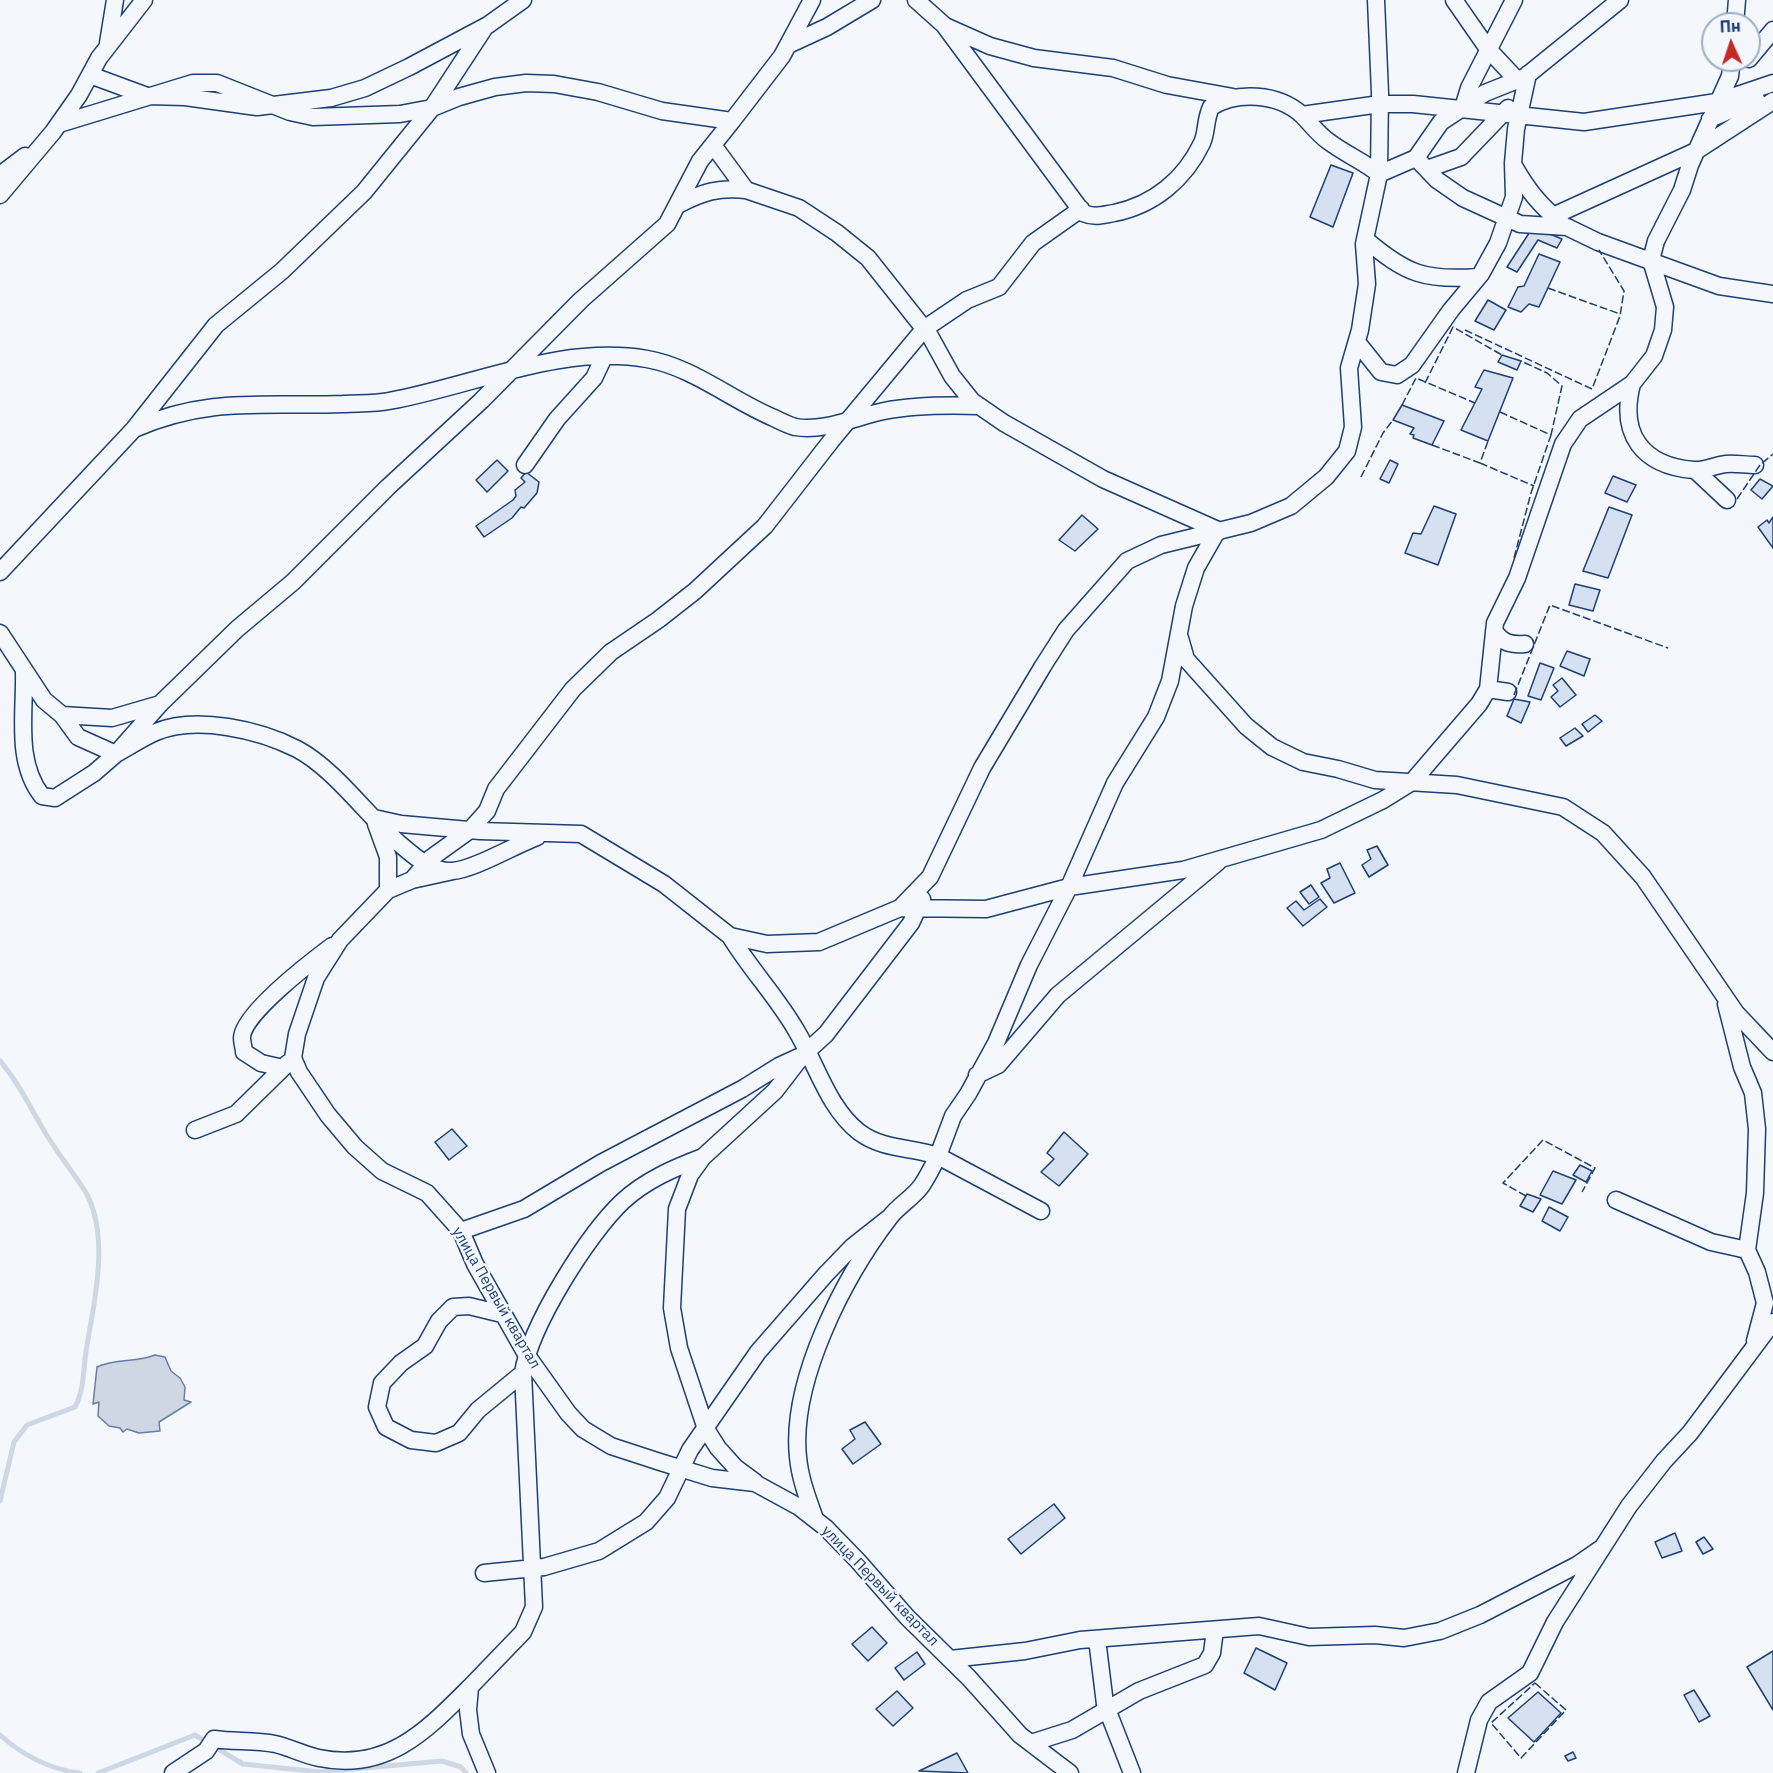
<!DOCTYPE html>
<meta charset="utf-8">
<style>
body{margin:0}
#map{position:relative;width:1773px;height:1773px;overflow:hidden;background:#f4f7fb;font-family:"IBM Plex Sans",sans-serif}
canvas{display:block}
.north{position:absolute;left:1701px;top:12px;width:60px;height:60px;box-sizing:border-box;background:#f4f7fb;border:2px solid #9eadc5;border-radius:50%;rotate:357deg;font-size:16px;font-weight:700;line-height:24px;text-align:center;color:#1d3f73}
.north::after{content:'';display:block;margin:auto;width:21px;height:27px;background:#c62828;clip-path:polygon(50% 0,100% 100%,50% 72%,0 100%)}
</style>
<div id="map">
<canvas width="1773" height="1773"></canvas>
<div class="north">Пн</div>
</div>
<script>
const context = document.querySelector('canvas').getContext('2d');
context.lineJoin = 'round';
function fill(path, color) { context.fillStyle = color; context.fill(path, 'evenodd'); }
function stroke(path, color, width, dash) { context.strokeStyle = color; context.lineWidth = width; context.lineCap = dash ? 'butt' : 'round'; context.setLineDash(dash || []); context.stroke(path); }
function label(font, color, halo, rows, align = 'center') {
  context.font = font + ' "IBM Plex Sans",sans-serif'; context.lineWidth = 4.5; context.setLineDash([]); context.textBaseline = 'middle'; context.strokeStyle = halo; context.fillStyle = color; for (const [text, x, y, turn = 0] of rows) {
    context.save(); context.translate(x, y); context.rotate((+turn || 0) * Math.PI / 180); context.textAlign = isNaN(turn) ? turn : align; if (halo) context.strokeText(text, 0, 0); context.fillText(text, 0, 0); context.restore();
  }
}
const water = new Path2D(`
 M 155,1355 L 165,1357 L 171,1371 L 180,1378 L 185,1387 L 184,1400 L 191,1402 L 159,1422 L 160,1431 L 139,1433 L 127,1429 L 123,1432 L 120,1428 L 109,1426 L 98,1416 L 99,1402 L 93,1404 L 97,1367 C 116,1358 136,1363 155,1355 Z`);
fill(water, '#cfd7e4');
stroke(water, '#687fa3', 1.5);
stroke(new Path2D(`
 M 0,1061 C 19,1083 31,1109 46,1134 C 58,1154 73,1172 85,1191 C 110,1234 95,1299 87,1345 C 83,1365 85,1389 75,1407 L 27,1425 L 14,1442 L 0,1501
 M 0,1735 C 22,1755 51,1770 80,1773
 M 98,1773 L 195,1735 L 243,1764 L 320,1772 L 442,1761 L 461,1767 L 466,1773`), '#cfd7e4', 5);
const building = new Path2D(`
 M 1331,165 L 1353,173 L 1333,227 L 1310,217 Z
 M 1533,227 L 1562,239 L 1557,248 L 1538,240 L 1517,272 L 1507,267 Z
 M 1539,254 L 1560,262 L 1539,307 L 1529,304 L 1521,312 L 1508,307 L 1518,287 L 1524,286 Z
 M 1488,300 L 1506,310 L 1494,330 L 1475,321 Z
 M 1502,355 L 1521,361 L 1517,370 L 1498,362 Z
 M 1484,370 L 1513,378 L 1488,441 L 1461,430 L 1482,389 L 1475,387 Z
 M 1402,405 L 1444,421 L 1432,445 L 1413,438 L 1414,435 L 1410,434 L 1414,428 L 1393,420 Z
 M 497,460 L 508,471 L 487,492 L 476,480 Z
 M 1390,460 L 1398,464 L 1389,483 L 1380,479 Z
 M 526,472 L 539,482 L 537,493 L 524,508 L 521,507 L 512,518 L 484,537 L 476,526 L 513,500 L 516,496 L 515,490 L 525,482 L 521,478 Z
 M 1613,476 L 1636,485 L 1627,502 L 1605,493 Z
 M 1760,479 L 1773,486 L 1762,499 L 1751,490 Z
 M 1434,506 L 1456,514 L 1438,565 L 1405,553 L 1413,533 L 1421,534 Z
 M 1609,507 L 1632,515 L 1608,578 L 1583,571 Z
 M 1082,515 L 1098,529 L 1075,551 L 1059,540 Z
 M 1773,517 L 1773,548 L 1758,527 L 1767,520 L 1769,523 Z
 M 1575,584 L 1600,590 L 1593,611 L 1569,605 Z
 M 1567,651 L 1590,659 L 1584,676 L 1560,666 Z
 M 1540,663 L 1554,668 L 1541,700 L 1528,696 Z
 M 1562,678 L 1576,695 L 1560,707 L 1551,697 L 1558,691 L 1553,685 Z
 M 1514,699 L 1530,702 L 1521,723 L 1507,716 Z
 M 1595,715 L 1602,721 L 1588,732 L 1582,724 Z
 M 1575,728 L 1583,736 L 1566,746 L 1560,738 Z
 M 1377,846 L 1388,865 L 1369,877 L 1362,865 L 1371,859 L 1367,850 Z
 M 1340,863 L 1355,893 L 1334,903 L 1321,883 L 1330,878 L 1327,869 Z
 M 1311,885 L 1319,897 L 1309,904 L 1300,892 Z
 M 1320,899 L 1327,907 L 1303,926 L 1287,908 L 1296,901 L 1304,910 Z
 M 452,1129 L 467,1146 L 449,1160 L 435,1142 Z
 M 1064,1132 L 1088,1154 L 1059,1186 L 1041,1172 L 1054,1159 L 1047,1153 Z
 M 1580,1165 L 1592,1171 L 1586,1182 L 1573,1175 Z
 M 1553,1171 L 1576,1180 L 1562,1204 L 1540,1195 Z
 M 1527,1194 L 1541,1199 L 1533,1212 L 1520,1206 Z
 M 1549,1207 L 1568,1217 L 1560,1231 L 1542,1221 Z
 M 865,1422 L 881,1444 L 853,1464 L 842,1449 L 855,1439 L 850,1430 Z
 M 1054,1504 L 1065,1518 L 1021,1554 L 1008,1539 Z
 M 1675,1533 L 1682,1551 L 1662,1558 L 1655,1542 Z
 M 1704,1537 L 1713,1549 L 1703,1554 L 1696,1542 Z
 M 872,1627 L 887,1643 L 868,1661 L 852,1644 Z
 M 1256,1648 L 1287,1663 L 1275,1690 L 1244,1673 Z
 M 1773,1651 L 1773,1710 L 1747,1667 Z
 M 917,1652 L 925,1664 L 904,1680 L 895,1668 Z
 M 1694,1690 L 1710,1716 L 1699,1722 L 1684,1695 Z
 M 897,1691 L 913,1708 L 893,1726 L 876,1709 Z
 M 1538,1692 L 1561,1713 L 1534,1742 L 1508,1718 Z
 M 1573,1752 L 1576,1758 L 1568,1761 L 1565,1756 Z
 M 957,1753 L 968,1773 L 919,1771 Z`);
fill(building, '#d5e0f0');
stroke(building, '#1d3f73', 1.5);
const street = new Path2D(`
 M 916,0 L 944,25 L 1083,213 C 1095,218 1102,215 1114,213 C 1154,205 1185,179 1202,143 C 1207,132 1205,120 1211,107 C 1237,91 1278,93 1302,115 C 1311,124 1318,134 1328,141 C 1345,154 1363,161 1379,174
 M 1376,0 L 1380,93 L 1379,174
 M 1454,0 L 1488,49 L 1517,80
 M 1735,24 L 1737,0
 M 945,26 L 990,46 L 1034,58 L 1113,68 L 1167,85 L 1233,97
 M 108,43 L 115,0
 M 788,45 L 827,27 L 872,0
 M 1749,59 L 1773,30
 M 90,75 L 147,96 L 185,97 L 257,107 L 331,98 L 365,88 L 409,67 L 488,25 L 523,0
 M 1463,108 L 1469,88 L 1514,0
 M 1302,115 L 1380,104 L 1413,104 L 1584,122 L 1717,102 L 1773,83
 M 1710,119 L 1756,99
 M 59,124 L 193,83 L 217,83 L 290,112 L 313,117 L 400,114 L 432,108 L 459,97 L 495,87 L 526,83 L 554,84 L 598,92 L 662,111 L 732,121 L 782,56 L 812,0
 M 713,145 L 746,190 L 799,208 L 837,233 L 868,258 L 930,336 L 952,376 L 972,401 L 1004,423 L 1103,479 L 1220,531
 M 1416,158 L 1437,180 L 1463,198 L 1520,224 L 1567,227 L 1598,242 L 1719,286 L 1773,294
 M 1514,166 C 1527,189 1540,206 1561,222
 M 1427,169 L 1461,157 L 1508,108
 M 0,175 L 25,156
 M 0,195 L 53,132 L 79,95 L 99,58 L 144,0
 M 678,205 C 702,192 719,187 746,190
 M 1553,216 L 1696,151 L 1773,101
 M 1365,239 C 1406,274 1425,281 1478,277
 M 1357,342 L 1381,372 L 1397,375 L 1412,365 L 1451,310 L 1481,274 L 1498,243 L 1514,197 L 1513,163 L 1516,129 L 1528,74
 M 1632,384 C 1619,434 1642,466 1694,470 C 1704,471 1716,465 1726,464 C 1735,463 1745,465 1755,465
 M 134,429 C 209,396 265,407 343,404 C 358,403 374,404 389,401 C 473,386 559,344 647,359 C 693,367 731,400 774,418 C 780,421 788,425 795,427 C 825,432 855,417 884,411 C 915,405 947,405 978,406
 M 525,465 L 557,419 L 594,378 L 604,357
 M 1695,470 L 1727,500
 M 0,572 L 134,429 L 216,325 L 282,271 L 364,192 L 432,108 L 485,27
 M 1494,631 C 1503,643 1510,645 1525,644
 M 0,633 L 44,700 L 62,715 L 78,737 L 116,754 C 129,747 142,738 156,732 C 196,715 260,730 297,749 C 335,769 368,817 401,845 C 416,858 432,872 452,871 C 473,870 515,845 537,837
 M 1180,638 L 1186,659 L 1246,726 L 1272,747 L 1303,762 L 1338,769 L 1375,780 L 1457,785 L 1563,807 L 1603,833 L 1643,877 L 1736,1013 L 1773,1052
 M 24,672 C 25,714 15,762 42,796 L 55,798 L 94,773 L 116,754 L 160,704 L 237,629 L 293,582 L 388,487 L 481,401 L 581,300 L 667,224 L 700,161 L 732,121
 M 1488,689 L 1508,692
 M 62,715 L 112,718 L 160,704
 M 374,818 L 401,824 L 480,831 L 581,834 L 664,884 L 730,936 L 767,944 L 819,942 L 900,908 L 930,877 L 982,768 L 1043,666 L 1066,630 L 1127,561 L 1161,545 L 1251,523 L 1291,506 L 1326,477 L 1347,451 L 1353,427 L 1349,368 L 1360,330 L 1367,284 L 1364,244 L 1379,174 L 1416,158 L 1441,122 L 1485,93 L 1525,77 L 1620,0
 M 376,824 L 388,857 L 388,890
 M 453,871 L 412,880 L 388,890 L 340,940 L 316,978 L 297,1034 L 293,1058 L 299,1072 L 328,1115 L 355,1147 L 382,1171 L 427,1193 L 461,1231 L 475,1264 L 526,1354 L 568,1413 L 583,1429 L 611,1446 L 660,1462 L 712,1478 L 755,1483 L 799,1507 L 826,1528 L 858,1561 L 907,1617 L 969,1678 L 1020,1735 L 1070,1773
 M 412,880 L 431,858 L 470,830 L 487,811 L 496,789 L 573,689 L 611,652 L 658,620 L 695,591 L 765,526 L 831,441 L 924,329 L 967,300 L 999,287 L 1033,243 L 1081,209
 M 900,908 L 986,909 L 1069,887 L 1183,870 L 1321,830 L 1383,800 L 1412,782 L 1479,704 L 1488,689 L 1495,623 L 1517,578 L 1563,444 L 1580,419 L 1632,384 L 1654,356 L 1663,330 L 1665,307 L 1651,260 L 1656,241 L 1682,190 L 1690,165 L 1730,76 L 1732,60
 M 730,936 C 750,969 777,997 796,1030 C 816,1063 828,1108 859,1132 C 883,1150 911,1147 938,1156 L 953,1116 L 968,1094 L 996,1043 L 1029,965 L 1069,887 L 1115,783 L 1156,717 L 1170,681 L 1184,606 L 1196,568 L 1216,533
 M 1726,1004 L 1742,1067 L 1753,1093 L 1757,1129 L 1755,1193 L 1747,1250 L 1757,1272 L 1765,1303 L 1755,1341
 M 283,1068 L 261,1063 L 244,1052 C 244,1048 242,1043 242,1038 C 242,1014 312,961 332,946
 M 977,1075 L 998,1065 L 1058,995 L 1218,862
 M 195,1130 L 236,1114 L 288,1063
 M 1616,1200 L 1711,1242 L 1747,1250
 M 461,1231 L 524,1209 L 601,1163 L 742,1089 L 779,1066 L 801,1056
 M 502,1314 L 469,1306 L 453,1307 L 439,1321 L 425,1346 L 401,1363 L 382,1383 L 377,1407 L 386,1427 L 411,1440 L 436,1443 L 459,1433 L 478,1410 L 523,1373
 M 755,1482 L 736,1468 L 718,1448 L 706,1429 L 679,1348 L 672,1308 L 677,1209 L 690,1175 L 703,1157 L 775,1091 L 802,1056 L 826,1034 L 911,923 L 922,899
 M 815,1519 C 808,1499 800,1479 798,1457 C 790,1381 844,1277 890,1217 C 899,1205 914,1197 922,1185 C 928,1176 933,1166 938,1156 L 1041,1211
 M 484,1573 L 544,1567 L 599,1551 L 646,1522 L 667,1498 L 690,1450 L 758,1352 L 826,1274 L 852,1247 L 890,1217
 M 1097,1639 L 1105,1704 L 1132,1773
 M 950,1659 L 1025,1651 L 1080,1640 L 1259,1626 L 1309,1637 L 1375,1635 L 1404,1638 L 1440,1631 L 1480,1615 L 1577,1565 L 1603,1547
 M 1031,1743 L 1072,1730 L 1139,1691 L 1205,1665 L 1212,1653 L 1215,1630
 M 173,1773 L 206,1751 L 214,1739 C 234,1742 255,1740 275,1744 C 289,1747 304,1755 319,1758 C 387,1772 426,1731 470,1687
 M 487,1773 L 471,1734 L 468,1710 L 470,1687 L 523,1632 L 534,1607 L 523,1373 C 530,1326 588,1234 623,1201 C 646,1180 674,1168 703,1157
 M 1466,1773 L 1479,1720 L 1489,1702 L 1530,1673 L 1555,1622 L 1629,1506 L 1664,1461 L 1690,1433 L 1773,1322`);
stroke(street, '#1d3f73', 19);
stroke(street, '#f4f7fb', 16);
stroke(new Path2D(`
 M 1548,288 L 1620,314
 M 1465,330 L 1592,389 L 1620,316 L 1624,291 L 1599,250
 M 1425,383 L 1453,327 L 1502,355
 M 1402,405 L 1416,378 L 1475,403
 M 1500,412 L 1551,435 L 1562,386 L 1547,373 L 1521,361
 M 1432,445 L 1480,463 L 1488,441
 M 1480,463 L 1534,486
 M 1361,477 L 1383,433 L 1393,420
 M 1737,499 L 1760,465 L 1773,454
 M 1514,558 L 1531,493 L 1551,435
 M 1514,695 L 1550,605 L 1668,648
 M 1526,1196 L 1503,1183 L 1543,1140 L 1595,1168 L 1582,1192
 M 1535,1683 L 1566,1710 L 1521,1758 L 1491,1723 Z`), '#1d3f73', 1.5, [8, 3]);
label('15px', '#1d3f73', '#f4f7fb', [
 ["улица Первый квартал",496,1298,60],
 ["улица Первый квартал",880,1586,46]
]);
</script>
